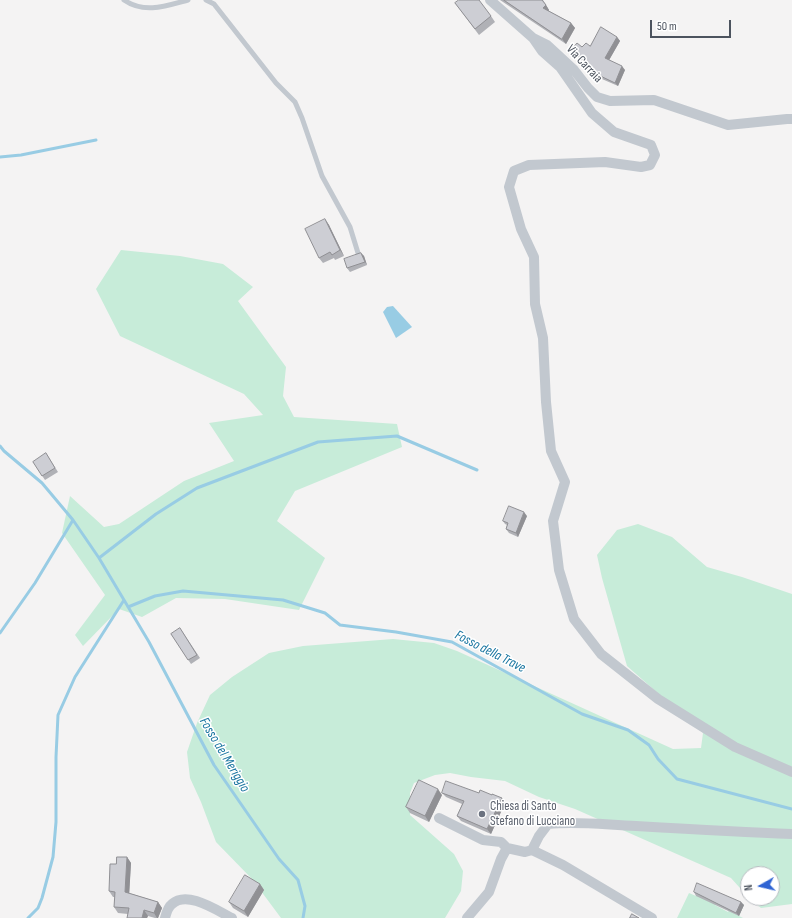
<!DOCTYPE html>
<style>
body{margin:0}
#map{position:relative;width:792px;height:918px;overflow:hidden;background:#f4f3f3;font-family:"Sofia Sans Condensed",sans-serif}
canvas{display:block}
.north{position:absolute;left:740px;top:866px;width:40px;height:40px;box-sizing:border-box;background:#fff;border:1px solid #b7babf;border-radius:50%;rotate:262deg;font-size:11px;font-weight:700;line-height:16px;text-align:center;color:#4c535e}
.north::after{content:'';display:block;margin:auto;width:14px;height:18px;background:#2e63d3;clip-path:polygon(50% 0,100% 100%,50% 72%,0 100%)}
.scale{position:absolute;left:650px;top:20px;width:81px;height:18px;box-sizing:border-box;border:2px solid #4c535e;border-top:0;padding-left:5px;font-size:12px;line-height:14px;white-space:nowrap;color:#4c535e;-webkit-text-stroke:3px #fff;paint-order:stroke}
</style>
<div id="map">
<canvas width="792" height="918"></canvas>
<div class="north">N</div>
<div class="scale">50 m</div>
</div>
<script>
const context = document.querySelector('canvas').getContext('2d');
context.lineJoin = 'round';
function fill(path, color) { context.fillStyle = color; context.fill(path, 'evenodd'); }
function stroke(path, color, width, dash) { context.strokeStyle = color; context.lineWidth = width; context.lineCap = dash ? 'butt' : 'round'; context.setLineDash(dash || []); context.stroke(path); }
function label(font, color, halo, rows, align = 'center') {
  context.font = font + ' "Sofia Sans Condensed",sans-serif'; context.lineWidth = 3; context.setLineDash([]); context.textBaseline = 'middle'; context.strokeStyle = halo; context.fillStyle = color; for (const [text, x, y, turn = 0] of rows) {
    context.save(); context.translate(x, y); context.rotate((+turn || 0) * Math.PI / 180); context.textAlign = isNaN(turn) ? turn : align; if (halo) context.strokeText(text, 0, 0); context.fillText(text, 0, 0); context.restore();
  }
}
fill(new Path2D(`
 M 121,250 L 180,256 L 223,264 L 253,287 L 238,301 L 286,367 L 283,396 L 294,417 L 397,424 L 402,447 L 295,491 L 277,521 L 325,558 L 299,610 L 225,599 L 176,598 L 142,617 L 119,609 L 83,646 L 75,635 L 105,595 L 62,533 L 70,496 L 104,527 L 119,524 L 184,481 L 234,461 L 209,423 L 263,415 L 244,394 L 120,336 L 96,289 Z
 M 638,524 L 672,537 L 707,567 L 742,577 L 792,594 L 792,904 L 761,908 L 749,898 L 772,898 L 772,874 L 748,874 L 748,897 L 731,878 L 575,809 L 539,797 L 505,781 L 471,777 L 450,773 L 435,775 L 414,783 L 410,793 L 410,815 L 454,854 L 463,871 L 461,891 L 445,918 L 281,918 L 252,879 L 216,842 L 201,802 L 190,778 L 187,752 L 197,723 L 210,695 L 232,677 L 269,653 L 303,646 L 393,639 L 434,643 L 457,651 L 673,749 L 701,748 L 703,733 L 627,666 L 602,578 L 597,555 L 617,530 Z
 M 689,893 L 696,896 L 719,895 L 715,905 L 728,912 L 733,901 L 744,905 L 739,916 L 743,918 L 677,918 Z`), '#c7ecd9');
fill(new Path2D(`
 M 393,306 L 412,327 L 396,338 L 383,312 L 387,307 Z`), '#98cce4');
stroke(new Path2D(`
 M 0,157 L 21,155 L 96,140
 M 0,446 L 4,451 L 42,483 L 73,520 L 99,558 L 149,642 L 214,765 L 279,859 L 298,880 L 305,906 L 303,918
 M 99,558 L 156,514 L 197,488 L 318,442 L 397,436 L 477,470
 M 128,607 L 155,596 L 183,591 L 283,600 L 325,613 L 340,625 L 396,632 L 452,642 L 582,714 L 628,730 L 649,745 L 658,759 L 677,779 L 792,809
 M 0,633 L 35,583 L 73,520
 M 28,918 L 38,908 L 42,898 L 53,857 L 56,822 L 56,757 L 58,715 L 75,677 L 124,600`), '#98cce4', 3);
stroke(new Path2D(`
 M 124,0 C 144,14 166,6 188,0
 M 206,0 L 214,4 L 276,83 L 295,102 L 302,118 L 322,176 L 350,227 L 358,253`), '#c2c8cf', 5);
stroke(new Path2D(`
 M 490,0 L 533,38 L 547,45 L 560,57 L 574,70 L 588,88 L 597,97 L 610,101 L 654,100 L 728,125 L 787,119 L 792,119
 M 533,38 L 542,51 L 560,67 L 592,113 L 614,132 L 651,145 L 655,155 L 650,165 L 641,167 L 605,162 L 529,165 L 514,171 L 509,187 L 521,229 L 534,257 L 535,304 L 543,338 L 546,402 L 551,451 L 565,482 L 553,521 L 559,570 L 574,619 L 601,654 L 658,699 L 735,747 L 792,772
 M 439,818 L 483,840 L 501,842 L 507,848
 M 532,850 L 563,865 L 652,918
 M 165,918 C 166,914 168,907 172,904 C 187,890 216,910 232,918
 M 467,918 L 489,892 L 501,859 L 507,848 L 525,852 L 532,850 L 539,836 L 548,824 C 577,821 607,825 636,826 C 688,829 740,832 792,834`), '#c2c8cf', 10);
fill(new Path2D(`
 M 500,0 L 543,0 L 549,10 L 549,11 L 571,23 L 575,28 L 566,44 Z
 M 455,3 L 491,16 L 495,22 L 479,35 Z
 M 617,37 L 620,41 L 609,60 L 625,70 L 618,86 L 595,76 L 592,72 L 593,70 L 574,54 L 571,50 L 590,46 Z
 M 325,219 L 329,225 L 344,256 L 335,260 L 334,258 L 323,263 L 319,258 Z
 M 361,253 L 364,256 L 367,265 L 350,272 L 347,268 Z
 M 46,453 L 58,472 L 45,480 L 33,462 Z
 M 527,516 L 518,537 L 509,533 L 506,529 L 507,525 L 505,524 L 503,521 Z
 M 180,628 L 200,658 L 191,664 L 171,634 Z
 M 442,793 L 479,793 L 502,798 L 505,803 L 491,834 L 461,821 L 457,816 L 462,804 L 446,797 Z
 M 442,795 L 429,822 L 410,813 L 406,807 Z
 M 127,857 L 131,863 L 129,893 L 158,902 L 162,908 L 158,918 L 155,918 L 148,916 L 147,918 L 127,918 L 128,914 L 118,913 L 114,907 L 115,897 L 113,897 L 109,891 L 116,864 Z
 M 260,884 L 264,890 L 248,917 L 233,908 L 229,902 Z
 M 694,892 L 741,902 L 744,905 L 739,916 L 696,896 Z`), '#b0b1b6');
fill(new Path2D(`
 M 546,5 L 549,10 L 547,14 L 543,8 Z
 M 571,23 L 575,28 L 566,44 L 562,39 Z
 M 617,37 L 620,41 L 608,62 L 605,58 Z
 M 622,66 L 625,70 L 618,86 L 615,83 Z
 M 325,219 L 329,225 L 344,256 L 340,250 Z
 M 361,253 L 364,256 L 367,265 L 365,262 Z
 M 524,512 L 527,516 L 518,537 L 516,533 Z
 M 438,789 L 442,795 L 429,822 L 425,816 Z
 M 502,798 L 505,803 L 491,834 L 487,829 Z
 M 127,857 L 131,863 L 129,898 L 125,892 Z
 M 260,884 L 264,890 L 248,917 L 244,911 Z
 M 158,902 L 162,908 L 158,918 L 157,918 L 154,913 Z
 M 741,902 L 744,905 L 739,916 L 736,913 Z
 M 144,910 L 148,916 L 147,918 L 142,918 Z`), '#909094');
const building = new Path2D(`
 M 459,0 L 479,0 L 491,16 L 475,29 L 455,3 Z
 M 504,0 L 542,0 L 546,5 L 543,8 L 571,23 L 562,39 Z
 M 601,27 L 617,37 L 605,58 L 622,66 L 615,83 L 592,72 L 593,69 L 571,50 L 577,43 L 582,47 L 586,43 L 590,46 Z
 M 325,219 L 340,250 L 332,255 L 330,252 L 319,258 L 305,229 Z
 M 361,253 L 365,262 L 347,268 L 344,259 Z
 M 46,453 L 55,468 L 42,476 L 33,462 Z
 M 509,506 L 524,512 L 516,533 L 506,529 L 508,523 L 503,521 Z
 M 180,628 L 197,655 L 188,660 L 171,634 Z
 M 419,780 L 438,789 L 425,816 L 406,807 Z
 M 446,781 L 479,793 L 480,790 L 492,795 L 492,794 L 502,798 L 487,829 L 457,816 L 464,801 L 442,793 Z
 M 117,857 L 127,857 L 125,892 L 158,902 L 154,913 L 144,910 L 142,918 L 127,918 L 129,908 L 114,907 L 115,892 L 109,891 L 110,864 L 116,864 Z
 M 245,875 L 260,884 L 244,911 L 229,902 Z
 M 697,883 L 741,902 L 736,913 L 694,892 Z
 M 632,914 L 639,918 L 630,918 Z`);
fill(building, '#cdced4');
stroke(building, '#909094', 1);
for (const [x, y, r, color] of [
 [482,814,4,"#6b7280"]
]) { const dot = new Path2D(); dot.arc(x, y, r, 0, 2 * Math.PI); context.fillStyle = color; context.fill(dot); stroke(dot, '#fff', 1.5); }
label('13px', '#4c535e', '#fff', [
 ["Via Carraia",584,64,47]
]);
label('13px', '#5b616d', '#fff', [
 ["Chiesa di Santo",490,807],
 ["Stefano di Lucciano",490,822]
], 'left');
label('italic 14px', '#1b76a1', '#fff', [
 ["Fosso della Trave",490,652,27],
 ["Fosso del Meriggio",224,755,59]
]);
</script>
